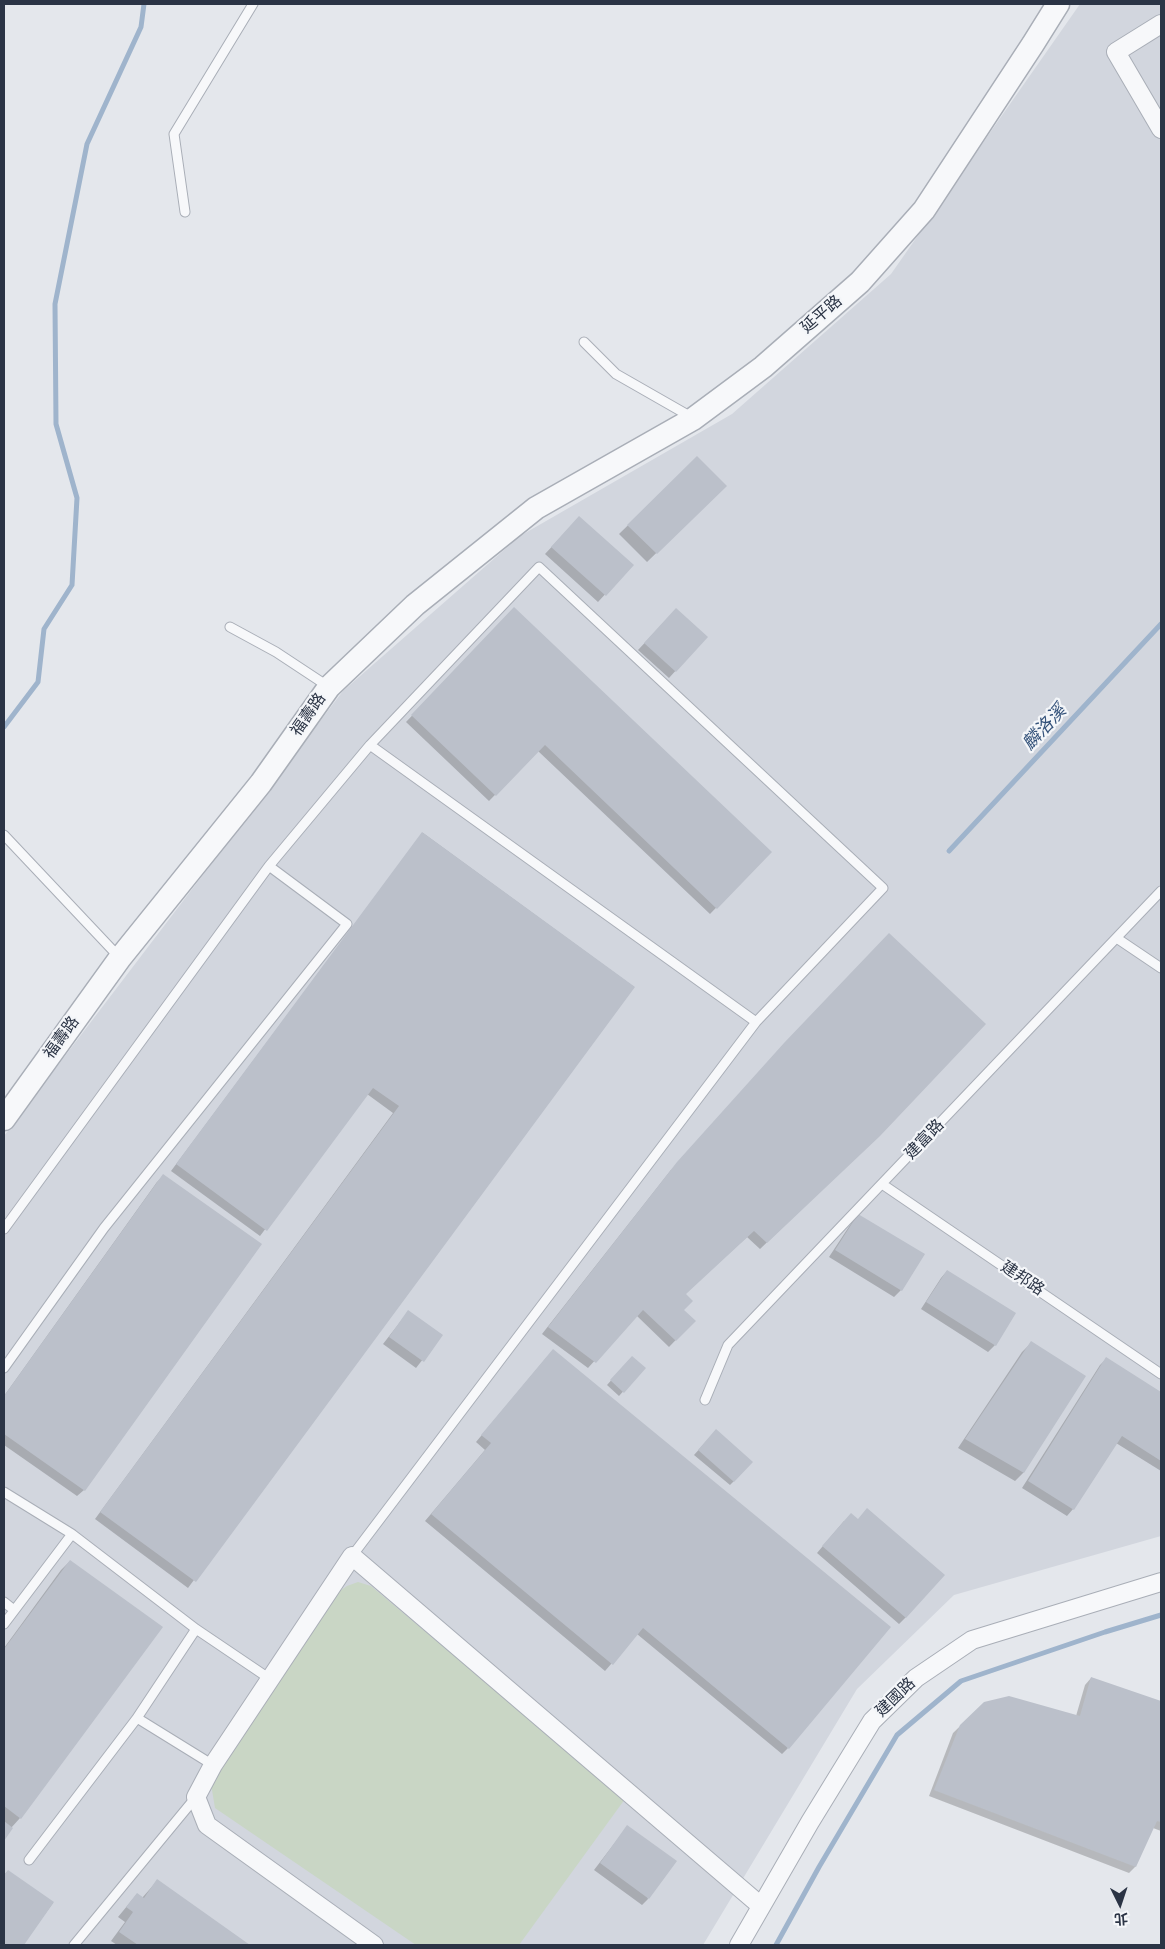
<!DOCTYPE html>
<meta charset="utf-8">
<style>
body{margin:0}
#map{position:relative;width:1165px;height:1949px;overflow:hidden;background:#e4e7ec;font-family:Roboto,"Noto Sans TC",sans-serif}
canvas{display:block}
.frame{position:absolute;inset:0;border:5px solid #2b3445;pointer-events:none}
.north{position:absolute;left:1095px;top:1879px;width:50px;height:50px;-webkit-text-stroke:4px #f4f6f9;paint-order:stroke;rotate:176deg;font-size:14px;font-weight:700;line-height:20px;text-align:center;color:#2b3445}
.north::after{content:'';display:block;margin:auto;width:18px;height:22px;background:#2b3445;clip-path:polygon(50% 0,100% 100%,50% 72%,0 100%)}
</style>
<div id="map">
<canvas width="1165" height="1949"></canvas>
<div class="frame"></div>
<div class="north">北</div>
</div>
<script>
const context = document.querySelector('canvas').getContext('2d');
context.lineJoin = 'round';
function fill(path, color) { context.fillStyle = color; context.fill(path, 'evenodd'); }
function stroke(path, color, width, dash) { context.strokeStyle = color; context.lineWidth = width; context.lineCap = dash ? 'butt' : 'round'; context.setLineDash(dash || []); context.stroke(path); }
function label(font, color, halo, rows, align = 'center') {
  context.font = font + ' Roboto,"Noto Sans TC",sans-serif'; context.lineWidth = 4.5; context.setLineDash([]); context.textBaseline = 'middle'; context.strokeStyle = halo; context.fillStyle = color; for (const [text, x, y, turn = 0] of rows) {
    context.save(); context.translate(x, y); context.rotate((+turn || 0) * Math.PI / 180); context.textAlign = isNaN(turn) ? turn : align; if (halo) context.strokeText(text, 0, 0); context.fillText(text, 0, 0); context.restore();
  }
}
fill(new Path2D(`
 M 1080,4 L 1161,4 L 1161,1536 L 954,1595 L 857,1689 L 703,1945 L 4,1945 L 4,1136 L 343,691 L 520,536 L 732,414 L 891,274 Z`), '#d2d6de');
fill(new Path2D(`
 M 358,1582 L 371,1586 L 625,1799 L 519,1945 L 416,1945 L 215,1808 L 211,1784 L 218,1771 L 337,1593 L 347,1586 Z`), '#c9d6c5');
fill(new Path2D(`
 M 697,458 L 725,486 L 647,562 L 619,534 Z
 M 573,524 L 632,565 L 598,602 L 545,554 Z
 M 514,609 L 770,852 L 710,914 L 538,751 L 489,801 L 406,722 Z
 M 670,616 L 706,637 L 669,678 L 638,650 Z
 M 423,833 L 634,987 L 188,1588 L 95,1519 L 393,1113 L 367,1094 L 260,1236 L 171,1171 Z
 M 879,1135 L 760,1249 L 747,1237 L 684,1294 L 682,1310 L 694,1321 L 669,1347 L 636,1315 L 588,1368 L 542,1334 L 671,1170 Z
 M 163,1176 L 84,1490 L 77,1496 L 4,1445 L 4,1396 L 157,1182 Z
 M 858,1215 L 923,1255 L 901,1290 L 894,1297 L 829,1257 L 852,1222 Z
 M 947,1271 L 995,1345 L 988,1352 L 921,1309 L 941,1278 Z
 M 408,1312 L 442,1335 L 416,1368 L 383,1344 Z
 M 1031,1343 L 1024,1472 L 1015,1481 L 958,1448 L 1022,1352 Z
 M 547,1357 L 788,1748 L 782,1754 L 637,1634 L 605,1671 L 425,1521 L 485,1450 L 476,1442 Z
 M 632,1357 L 644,1368 L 619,1396 L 607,1385 Z
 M 1106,1359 L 1161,1393 L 1161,1471 L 1116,1443 L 1073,1509 L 1067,1516 L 1022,1488 L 1100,1365 Z
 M 712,1435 L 734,1481 L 730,1485 L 694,1455 Z
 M 844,1521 L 906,1617 L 899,1624 L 817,1553 Z
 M 70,1561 L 20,1818 L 11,1828 L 4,1839 L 4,1648 L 61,1570 Z
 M 1091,1678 L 1161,1702 L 1161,1831 L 1153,1828 L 1135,1867 L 1129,1873 L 929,1796 L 953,1733 L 984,1703 L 1076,1716 L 1085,1685 Z
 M 627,1827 L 648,1899 L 642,1905 L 594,1870 Z
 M 8,1871 L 53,1903 L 22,1945 L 4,1945 L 4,1875 Z
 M 157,1881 L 248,1945 L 117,1945 L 111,1941 L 125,1922 L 118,1917 L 137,1894 L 142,1898 Z`), '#0003');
stroke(new Path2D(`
 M 4,727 L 38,682 L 44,629 L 72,585 L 77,498 L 56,424 L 55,304 L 87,144 L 141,27 L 144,4
 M 949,851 L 1161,624
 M 776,1945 L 819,1867 L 897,1735 L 961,1681 L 1105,1632 L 1161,1615`), '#9fb4cc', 5);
fill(new Path2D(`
 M 697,456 L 727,486 L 657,554 L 627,525 Z
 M 579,516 L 634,565 L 606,596 L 551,547 Z
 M 514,607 L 772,852 L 717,909 L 545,745 L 496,796 L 411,715 Z
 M 676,608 L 708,637 L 676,672 L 644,643 Z
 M 422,832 L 635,987 L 196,1582 L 100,1512 L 399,1106 L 373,1088 L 267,1231 L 176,1164 Z
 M 889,933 L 986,1024 L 880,1136 L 767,1243 L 754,1231 L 686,1294 L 693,1301 L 684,1310 L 696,1321 L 676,1341 L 643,1310 L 596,1363 L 548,1327 L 677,1162 L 784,1043 Z
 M 163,1174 L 262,1244 L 85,1491 L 4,1434 L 4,1396 Z
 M 858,1214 L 925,1254 L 902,1291 L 835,1250 Z
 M 947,1270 L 1016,1313 L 996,1346 L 926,1302 Z
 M 408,1310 L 443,1335 L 424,1362 L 389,1337 Z
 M 1031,1341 L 1086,1376 L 1024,1473 L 965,1439 Z
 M 553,1349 L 891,1627 L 789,1749 L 643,1628 L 613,1665 L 431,1514 L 491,1443 L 481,1435 Z
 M 632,1356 L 646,1368 L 624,1393 L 610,1380 Z
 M 1106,1357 L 1161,1392 L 1161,1461 L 1122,1436 L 1074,1510 L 1028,1481 Z
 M 716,1429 L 753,1462 L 734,1482 L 698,1450 Z
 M 867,1508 L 945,1575 L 906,1618 L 822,1546 L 851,1513 L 858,1519 Z
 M 70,1560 L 163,1627 L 21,1819 L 4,1806 L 4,1649 Z
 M 1091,1677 L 1161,1701 L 1161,1822 L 1157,1821 L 1136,1867 L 934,1790 L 960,1725 L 984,1702 L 1009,1696 L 1080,1716 Z
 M 4,1821 L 13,1828 L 4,1841 Z
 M 627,1825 L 677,1861 L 649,1899 L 600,1863 Z
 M 8,1870 L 54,1902 L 24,1945 L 4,1945 L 4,1875 Z
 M 157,1879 L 250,1945 L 138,1945 L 119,1932 L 133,1912 L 126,1907 L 137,1893 L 144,1898 Z`), '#bbc0ca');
const service = new Path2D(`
 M 185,212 L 174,134 L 253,4
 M 584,342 L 616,374 L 693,418
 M 230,627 L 276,652 L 329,687
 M 370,745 L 756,1022
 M 4,835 L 120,958
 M 1118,939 L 1161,968
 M 882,1184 L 1161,1374
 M 4,1229 L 269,866 L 370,745 L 539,567 L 883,888 L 756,1022 L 352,1556
 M 4,1368 L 104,1228 L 347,924 L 269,866
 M 705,1400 L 728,1345 L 1161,891
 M 4,1492 L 72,1534 L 196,1629 L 270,1679
 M 4,1602 L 14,1610
 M 4,1624 L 72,1534
 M 137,1718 L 213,1765
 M 29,1860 L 137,1718 L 196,1629
 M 74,1945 L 196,1797`);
const minor = new Path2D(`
 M 1161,24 L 1116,52 L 1161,129
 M 374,1945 L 207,1825 L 196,1797 L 213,1765 L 352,1556 L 761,1906
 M 739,1945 L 810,1822 L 872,1721 L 916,1678 L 972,1640 L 1161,1582`);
const tertiary = new Path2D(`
 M 4,1119 L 120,958 L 261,783 L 329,687 L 415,605 L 536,508 L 693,419 L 763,367 L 860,282 L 924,210 L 1033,44 L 1058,4`);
stroke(service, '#a9aeb7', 11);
stroke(minor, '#a9aeb7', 20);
stroke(tertiary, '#a9aeb7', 25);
stroke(service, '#f7f8fa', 9);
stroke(minor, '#f7f8fa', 18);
stroke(tertiary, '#f7f8fa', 22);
label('16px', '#2b3445', '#f4f6f9', [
 ["延平路",822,315,-41],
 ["福壽路",309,715,-55],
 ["福壽路",62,1038,-54],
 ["建富路",925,1140,-46],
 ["建邦路",1022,1279,34],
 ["建國路",896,1698,-44]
]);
label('italic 18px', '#34527a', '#f4f6f9', [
 ["麟洛溪",1045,728,-47]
]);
</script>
